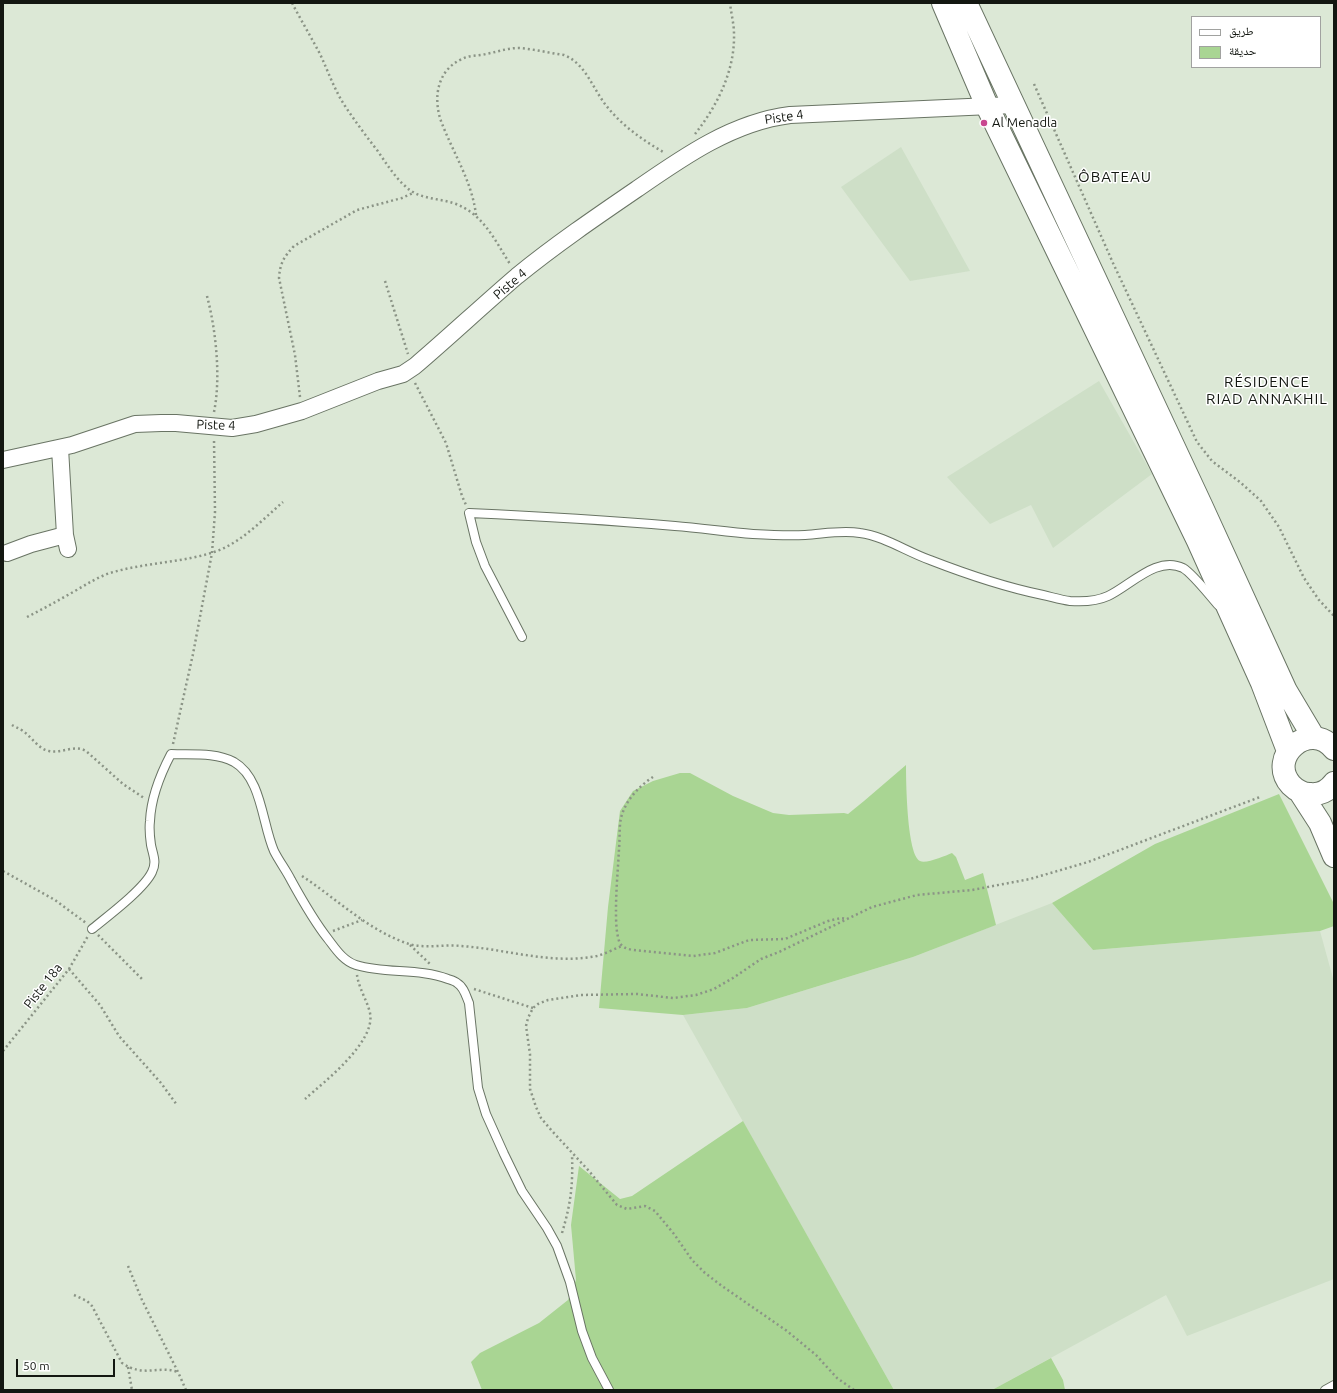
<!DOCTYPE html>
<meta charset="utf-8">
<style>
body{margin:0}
#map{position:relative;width:1337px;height:1393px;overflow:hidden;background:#dce8d6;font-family:Ubuntu,"Noto Naskh Arabic",sans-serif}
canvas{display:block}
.frame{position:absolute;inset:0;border:4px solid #131711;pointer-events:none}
.legend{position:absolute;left:1191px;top:16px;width:130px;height:52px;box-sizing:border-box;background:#fff;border:1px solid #a1a2a0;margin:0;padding:5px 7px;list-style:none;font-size:12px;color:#131711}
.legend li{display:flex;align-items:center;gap:8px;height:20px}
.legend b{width:20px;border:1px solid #a1a2a0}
.scale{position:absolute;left:16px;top:1359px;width:99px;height:18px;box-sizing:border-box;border:2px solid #131711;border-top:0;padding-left:5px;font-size:12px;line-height:14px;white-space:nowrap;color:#131711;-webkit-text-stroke:3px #fff;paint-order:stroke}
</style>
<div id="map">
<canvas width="1337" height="1393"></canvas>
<div class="frame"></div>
<ul class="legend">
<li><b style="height:5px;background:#fff"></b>طريق</li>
<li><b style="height:11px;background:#a9d593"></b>حديقة</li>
</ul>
<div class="scale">50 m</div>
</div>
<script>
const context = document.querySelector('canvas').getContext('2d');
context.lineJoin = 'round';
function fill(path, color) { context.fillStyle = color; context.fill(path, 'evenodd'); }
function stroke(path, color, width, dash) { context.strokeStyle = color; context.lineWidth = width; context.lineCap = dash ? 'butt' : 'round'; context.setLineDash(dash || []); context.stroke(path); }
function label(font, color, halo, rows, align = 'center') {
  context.font = font + ' Ubuntu,sans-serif'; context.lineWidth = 3; context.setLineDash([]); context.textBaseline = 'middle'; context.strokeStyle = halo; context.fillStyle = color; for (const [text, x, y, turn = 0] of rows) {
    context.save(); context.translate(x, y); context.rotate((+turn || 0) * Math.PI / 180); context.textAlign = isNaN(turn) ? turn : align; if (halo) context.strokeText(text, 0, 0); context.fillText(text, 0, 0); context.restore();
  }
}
fill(new Path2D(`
 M 901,147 L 970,271 L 910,281 L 841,187 Z
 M 1099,381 L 1152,474 L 1053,548 L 1031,505 L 990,524 L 947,477 Z
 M 1052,903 L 1093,950 L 1320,931 L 1334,982 L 1334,1279 L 1187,1336 L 1166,1295 L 992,1390 L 894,1390 L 683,1015 L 747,1008 L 913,957 Z`), '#cedfc7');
fill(new Path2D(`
 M 906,765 C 906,781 907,855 920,861 C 926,864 945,856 952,853 L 956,857 L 965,880 L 983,873 L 996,925 L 913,957 L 747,1008 L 683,1015 L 599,1008 L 608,907 L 620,811 L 633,791 L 653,781 L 680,773 L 690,773 L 733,796 L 773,813 L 789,815 L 844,813 L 848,814 L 864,801 Z
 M 1279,794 L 1334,904 L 1334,926 L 1320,931 L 1093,950 L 1052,903 L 1155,844 Z
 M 743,1121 L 894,1390 L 482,1390 L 471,1362 L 480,1353 L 539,1323 L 568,1300 L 576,1280 L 571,1225 L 579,1166 L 620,1199 L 632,1196 Z
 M 1051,1358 L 1063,1380 L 1065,1390 L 992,1390 Z`), '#a9d593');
const lane = new Path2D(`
 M 522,637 L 485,566 L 476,542 L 469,513 C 538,516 606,520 675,526 C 701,528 727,532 753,534 C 770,535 787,536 805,535 C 823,534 841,530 860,533 C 884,536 907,552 930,560 C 966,574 1004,587 1043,595 C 1052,597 1061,600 1070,601 C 1083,602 1097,601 1108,596 C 1130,586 1157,555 1183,568 C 1193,574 1210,596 1218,605
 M 92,929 C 108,916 144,889 152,872 C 157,862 153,855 151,845 C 150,838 149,829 150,821 C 151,797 160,775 171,754 C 191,755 215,752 234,762 C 262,778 262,824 274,851 C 279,861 286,870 291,880 C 302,900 313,920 328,939 C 335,948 343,961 356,965 C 386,974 419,968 448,979 C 451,980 455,981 457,983 C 464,987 466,996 469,1003 L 478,1088 L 486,1114 L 504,1154 L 522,1191 L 547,1228 L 557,1246 L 570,1282 L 582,1331 L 592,1358 L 609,1390
 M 1325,1390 L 1334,1385`);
const street = new Path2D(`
 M 60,448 L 65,535 L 68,549
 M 3,460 L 72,445 L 135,424 L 161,423 L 176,423 L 232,428 L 256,424 L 302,411 L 378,381 L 403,374 L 415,366 C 449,337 482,306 517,276 C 555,245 596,217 637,189 C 683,157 733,122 790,115 L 1013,105
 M 7,553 L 31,544 L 65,535`);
const secondary = new Path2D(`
 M 943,3 L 987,106 L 1198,541 L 1262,683 L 1288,751
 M 966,3 L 1201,505 L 1286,691 L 1314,738
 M 1334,749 C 1310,719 1266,757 1291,785 C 1296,790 1302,794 1310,794 C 1319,795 1328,791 1334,783
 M 1300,792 L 1320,823 L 1334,856`);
stroke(lane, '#697464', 10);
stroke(street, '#697464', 18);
stroke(secondary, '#697464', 24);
stroke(new Path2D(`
 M 292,3 C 301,20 311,37 320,54 C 328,71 334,89 345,106 C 355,121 366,136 377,150 C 386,163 394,176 405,186 C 418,199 437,198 453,203 C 483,213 494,239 510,264
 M 1034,84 L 1113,263 L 1197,442 L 1212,461 L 1240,482 L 1261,501 L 1279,527 L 1304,578 L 1319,600 L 1334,616
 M 695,134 C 717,106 735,71 734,34 C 734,24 731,13 730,3
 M 476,215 C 472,181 453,153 441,121 C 433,98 437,70 462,59 C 469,55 478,56 486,54 C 497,52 507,48 519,48 C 534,49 549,53 564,55 C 587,64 593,91 609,109 C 624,127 644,141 665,153
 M 385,281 L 408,354
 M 207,296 C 216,330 221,378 214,412
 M 415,383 L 446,443 L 462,496 L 466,505
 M 300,397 L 295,355 L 279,278 C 280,263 284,257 294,246 L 357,210 L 402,198 L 413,193
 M 27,617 C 43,609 59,600 75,591 C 87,584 98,577 110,573 C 143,563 178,563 211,553 C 239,545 261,521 283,502
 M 12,725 C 15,727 19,728 23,731 C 32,737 38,749 49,751 C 62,754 74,744 86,751 L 123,784 L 144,798
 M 173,744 L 193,654 L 212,553 L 215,512 L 214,439
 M 653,777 C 639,786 625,801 621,818 C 619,827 620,839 619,849 C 618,869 616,890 616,910 C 616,920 616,931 619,941 C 621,947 627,949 633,950 L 693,956 L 715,953 L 749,940 L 785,939 L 828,921 L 841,918 L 847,919
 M 3,871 L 55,900 L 86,923
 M 302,876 C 337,899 369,931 409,944 C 426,949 444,944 461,946 C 506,949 551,965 597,956 C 605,954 614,949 622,946
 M 333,931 L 362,920
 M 98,935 L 143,980
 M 410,945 L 430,964
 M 69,969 L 100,1005 L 119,1036 L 161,1083 L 177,1105
 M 474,989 L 533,1008
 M 3,1051 L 69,969 L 88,936
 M 305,1099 C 324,1082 376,1042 370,1013 C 367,1000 359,989 357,975
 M 562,1233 C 571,1203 573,1185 572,1154
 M 128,1266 L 142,1300 L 178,1372 L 186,1390
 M 74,1295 L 87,1301 L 92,1306 L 122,1363 C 144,1378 158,1365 178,1372
 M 128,1367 L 132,1390
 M 854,1390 L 837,1378 L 816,1355 L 787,1331 L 722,1286 L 705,1273 L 692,1260 L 674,1234 L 655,1211 L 645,1206 L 627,1209 L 617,1205 L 589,1171 L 552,1131 L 541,1118 L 536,1107 L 530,1089 L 530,1054 L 526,1026 L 528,1018 L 533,1008 L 538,1004 L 548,1000 L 581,995 L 637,994 L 673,998 L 696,995 L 714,989 L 733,978 L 761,959 L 779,952 L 872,907 L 917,895 L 972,890 L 1030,879 L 1088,862 L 1260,797`), '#8b9486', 2.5, [2, 3]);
stroke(lane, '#fff', 8);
stroke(street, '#fff', 16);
stroke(secondary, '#fff', 22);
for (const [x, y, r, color] of [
 [984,123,4,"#c94790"]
]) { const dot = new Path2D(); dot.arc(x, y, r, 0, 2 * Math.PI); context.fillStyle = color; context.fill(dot); stroke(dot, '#fff', 1.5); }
label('13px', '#131711', '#fff', [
 ["Piste 4",784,117,-8],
 ["Piste 4",510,284,-41],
 ["Piste 4",216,425,2],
 ["Piste 18a",43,986,-52]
]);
label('13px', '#131711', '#fff', [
 ["Al Menadla",992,123]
], 'left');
context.letterSpacing = '1px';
label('15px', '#131711', '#fff', [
 ["ÔBATEAU",1115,177],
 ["RÉSIDENCE",1267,382],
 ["RIAD ANNAKHIL",1267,399]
]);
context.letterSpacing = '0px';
</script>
